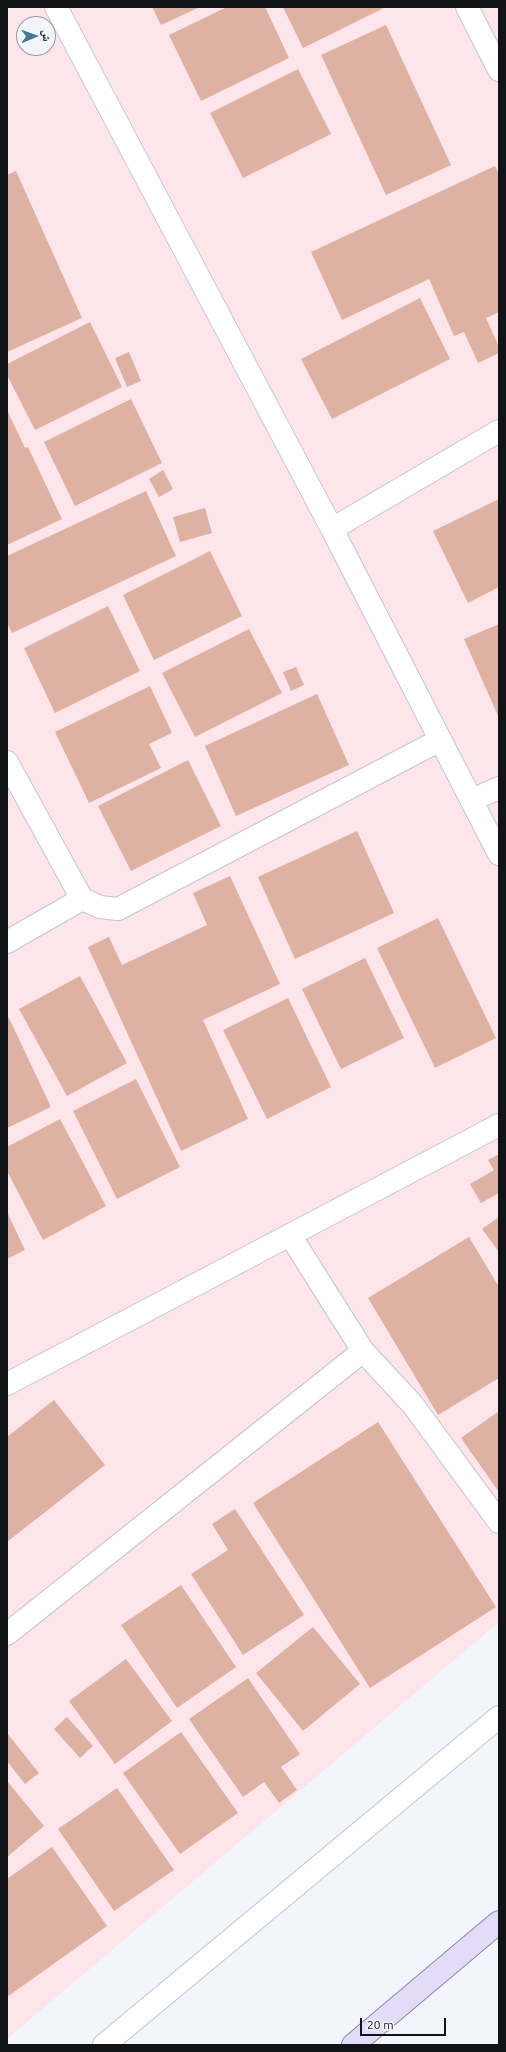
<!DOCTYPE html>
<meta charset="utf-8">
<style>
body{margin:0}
#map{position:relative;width:506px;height:2052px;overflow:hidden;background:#f3f5fd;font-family:Ubuntu,"Noto Naskh Arabic",sans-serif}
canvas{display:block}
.frame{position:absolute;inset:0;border:8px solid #121316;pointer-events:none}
.north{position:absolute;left:16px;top:16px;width:40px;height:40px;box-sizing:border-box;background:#f3f5fd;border:1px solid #999ba1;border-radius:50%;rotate:88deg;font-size:11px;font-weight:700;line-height:16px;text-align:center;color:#121316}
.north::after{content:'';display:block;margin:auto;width:14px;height:18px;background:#3e7d91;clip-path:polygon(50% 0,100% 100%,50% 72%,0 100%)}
.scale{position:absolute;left:360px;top:2018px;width:86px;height:18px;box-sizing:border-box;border:2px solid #121316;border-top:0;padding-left:5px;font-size:12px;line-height:14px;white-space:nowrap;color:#121316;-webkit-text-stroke:3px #f3f5fd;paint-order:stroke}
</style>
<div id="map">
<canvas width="506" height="2052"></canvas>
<div class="frame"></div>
<div class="north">ش</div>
<div class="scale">20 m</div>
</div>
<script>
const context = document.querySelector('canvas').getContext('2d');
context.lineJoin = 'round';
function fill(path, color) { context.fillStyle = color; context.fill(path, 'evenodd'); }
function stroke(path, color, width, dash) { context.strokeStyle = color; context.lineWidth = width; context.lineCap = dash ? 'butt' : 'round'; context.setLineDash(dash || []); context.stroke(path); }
fill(new Path2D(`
 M 7,7 L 499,7 L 499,1622 L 7,2039 ZM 24,24 L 48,24 L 48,48 L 24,48 Z`), '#fee4eb');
fill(new Path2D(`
 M 152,7 L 200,7 L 161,25 Z
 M 227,7 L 265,7 L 289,58 L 201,101 L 169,35 Z
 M 283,7 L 386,7 L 303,48 Z
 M 386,25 L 451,165 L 386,195 L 321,55 Z
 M 298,69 L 331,134 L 243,178 L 210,113 Z
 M 495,166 L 499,174 L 499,312 L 486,318 L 499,347 L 499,353 L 478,363 L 464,332 L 454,336 L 429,279 L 342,320 L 311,252 Z
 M 16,171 L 82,318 L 7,352 L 7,175 Z
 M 420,298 L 450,359 L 332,419 L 301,359 Z
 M 90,322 L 122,387 L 35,430 L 7,375 L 7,364 Z
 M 129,352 L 141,381 L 127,387 L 115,358 Z
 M 131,399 L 162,463 L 75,506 L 44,442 Z
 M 7,410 L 25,448 L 28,447 L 62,519 L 7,545 Z
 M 163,470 L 173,489 L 159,497 L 149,479 Z
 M 146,491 L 176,556 L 12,633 L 7,623 L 7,556 Z
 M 499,499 L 499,587 L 468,603 L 433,531 Z
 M 205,508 L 212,533 L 180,542 L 173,517 Z
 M 210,551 L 242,616 L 154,660 L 123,595 Z
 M 108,606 L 140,671 L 55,713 L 24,648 Z
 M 499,624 L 499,718 L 464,639 Z
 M 249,629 L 282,693 L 195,737 L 162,673 Z
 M 296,667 L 304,685 L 291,691 L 283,672 Z
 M 150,686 L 172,733 L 149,744 L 161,768 L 89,803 L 55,732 Z
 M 317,694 L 349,765 L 236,816 L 205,746 Z
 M 188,760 L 221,826 L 131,871 L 98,806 Z
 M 357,831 L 394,913 L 295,959 L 258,877 Z
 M 230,876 L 280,984 L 203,1020 L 248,1119 L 181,1151 L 88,947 L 109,937 L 122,965 L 207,925 L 193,893 Z
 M 438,918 L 496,1038 L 435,1068 L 377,948 Z
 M 365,958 L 404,1038 L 341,1069 L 302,989 Z
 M 80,976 L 127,1063 L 67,1096 L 19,1009 Z
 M 288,998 L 331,1087 L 267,1119 L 223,1030 Z
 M 7,1018 L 9,1018 L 51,1107 L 7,1128 Z
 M 136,1079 L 180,1167 L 117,1199 L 73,1111 Z
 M 60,1119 L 106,1206 L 43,1240 L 7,1171 L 7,1147 Z
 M 499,1154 L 499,1193 L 481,1203 L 470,1184 L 494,1170 L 488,1160 Z
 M 7,1212 L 25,1250 L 7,1259 Z
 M 499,1217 L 499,1252 L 482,1229 Z
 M 469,1237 L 499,1287 L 499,1378 L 438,1415 L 368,1298 Z
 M 54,1400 L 105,1465 L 7,1542 L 7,1437 Z
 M 499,1411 L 499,1492 L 461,1438 Z
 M 378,1422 L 496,1607 L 370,1688 L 253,1503 Z
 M 235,1509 L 304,1615 L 243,1655 L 191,1574 L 228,1550 L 212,1524 Z
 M 181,1585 L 236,1667 L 177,1708 L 121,1625 Z
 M 313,1627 L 360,1684 L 303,1731 L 256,1673 Z
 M 126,1659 L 172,1721 L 115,1764 L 69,1701 Z
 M 248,1678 L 300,1754 L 281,1767 L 297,1790 L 279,1803 L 264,1782 L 243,1797 L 189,1719 Z
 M 67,1717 L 93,1746 L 80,1758 L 54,1729 Z
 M 181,1732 L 238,1813 L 180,1854 L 123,1773 Z
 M 7,1733 L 39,1773 L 25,1784 L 7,1761 Z
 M 7,1781 L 44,1826 L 7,1857 Z
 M 117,1788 L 174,1870 L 114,1911 L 58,1829 Z
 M 52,1847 L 107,1926 L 7,1997 L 7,1879 Z`), '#ddb2a2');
const minor = new Path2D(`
 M 56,7 L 332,529
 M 467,7 L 499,70
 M 499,431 L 332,529 L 499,854
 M 7,762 L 82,899 L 7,942
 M 472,800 L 499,788
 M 82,899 L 100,907 L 118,909 L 440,740
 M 290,1235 L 363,1351 L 413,1405 L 499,1522
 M 7,1384 L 499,1125
 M 7,1634 L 363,1351
 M 104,2045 L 499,1717`);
const major = new Path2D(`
 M 353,2045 L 499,1922`);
stroke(minor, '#c3c5cf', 24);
stroke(major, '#8c87a6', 24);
stroke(minor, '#fff', 22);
stroke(major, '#e2dcf8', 22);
</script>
